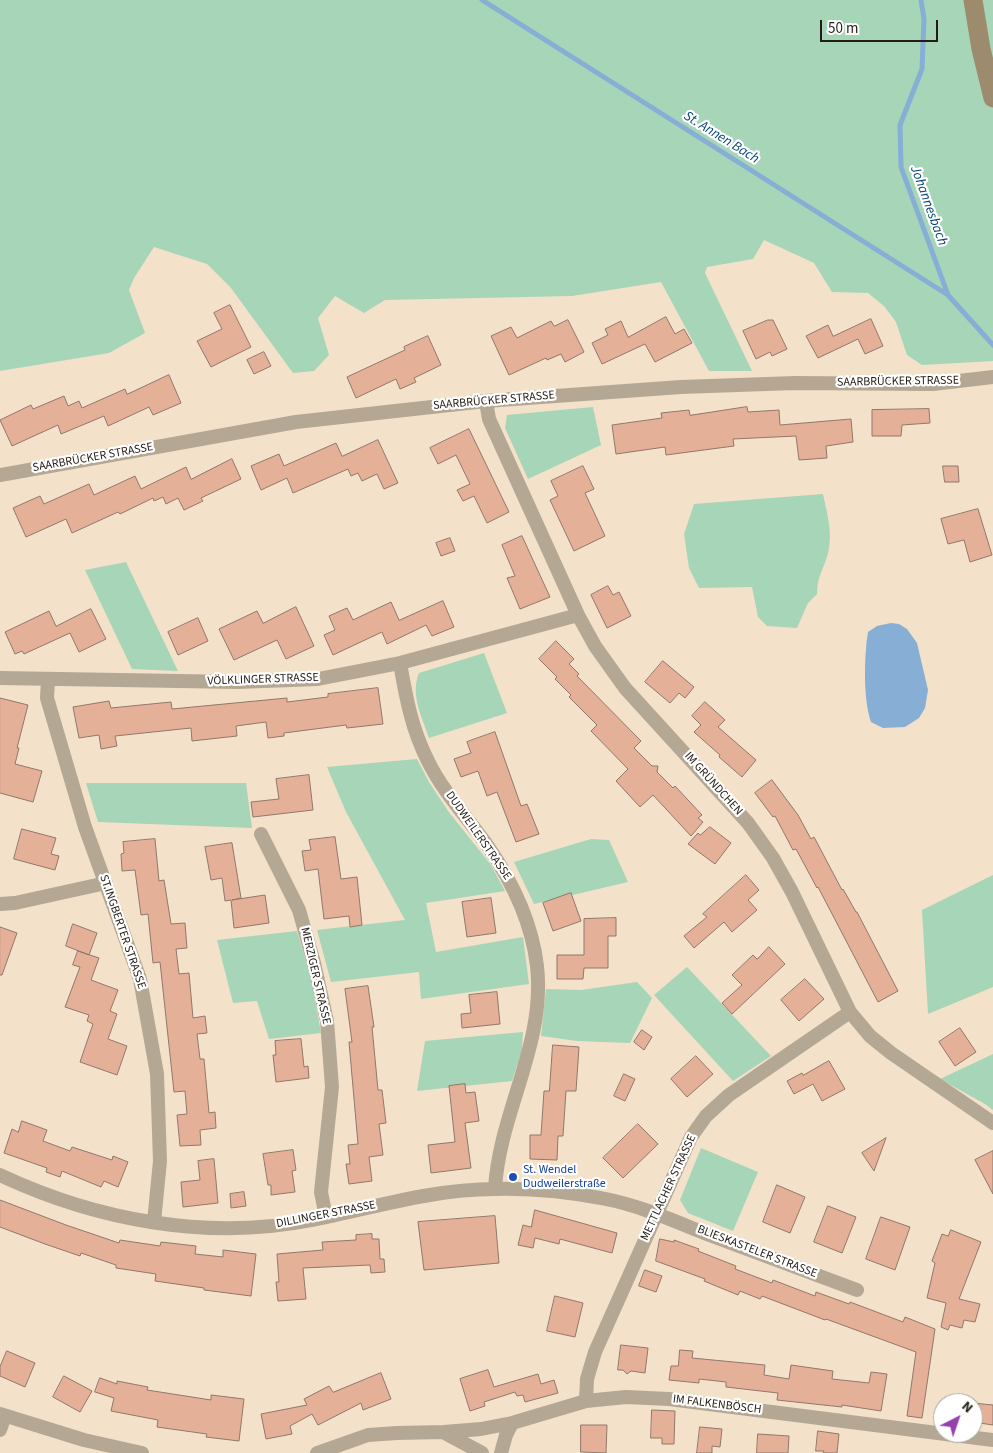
<!DOCTYPE html>
<meta charset="utf-8">
<style>
body{margin:0}
#map{position:relative;width:993px;height:1453px;overflow:hidden;background:#f4e1ca;font-family:"Source Sans 3",sans-serif}
canvas{display:block}
.north{position:absolute;left:933px;top:1393px;width:50px;height:50px;box-sizing:border-box;background:#fff;border:1px solid #a7a4a1;border-radius:50%;rotate:41deg;font-size:14px;font-weight:700;line-height:20px;text-align:center;color:#231c14}
.north::after{content:'';display:block;margin:auto;width:18px;height:22px;background:#9440ae;clip-path:polygon(50% 0,100% 100%,50% 72%,0 100%)}
.scale{position:absolute;left:820px;top:20px;width:118px;height:22px;box-sizing:border-box;border:2px solid #231c14;border-top:0;padding-left:6px;font-size:15px;line-height:18px;white-space:nowrap;color:#231c14;-webkit-text-stroke:4px #fff;paint-order:stroke}
</style>
<div id="map">
<canvas width="993" height="1453"></canvas>
<div class="north">N</div>
<div class="scale">50 m</div>
</div>
<script>
const context = document.querySelector('canvas').getContext('2d');
context.lineJoin = 'round';
function fill(path, color) { context.fillStyle = color; context.fill(path, 'evenodd'); }
function stroke(path, color, width, dash) { context.strokeStyle = color; context.lineWidth = width; context.lineCap = dash ? 'butt' : 'round'; context.setLineDash(dash || []); context.stroke(path); }
function label(font, color, halo, rows, align = 'center') {
  context.font = font + ' "Source Sans 3",sans-serif'; context.lineWidth = 4.5; context.setLineDash([]); context.textBaseline = 'middle'; context.strokeStyle = halo; context.fillStyle = color; for (const [text, x, y, turn = 0] of rows) {
    context.save(); context.translate(x, y); context.rotate((+turn || 0) * Math.PI / 180); context.textAlign = isNaN(turn) ? turn : align; if (halo) context.strokeText(text, 0, 0); context.fillText(text, 0, 0); context.restore();
  }
}
fill(new Path2D(`
 M 0,0 L 993,0 L 993,361 L 922,365 L 907,355 L 896,322 L 884,306 L 868,293 L 832,292 L 814,263 L 764,240 L 753,259 L 707,267 L 705,273 L 752,371 L 709,371 L 661,282 L 572,296 L 385,300 L 364,313 L 335,296 L 318,318 L 329,355 L 314,371 L 293,373 L 231,288 L 207,264 L 154,247 L 134,278 L 129,290 L 145,333 L 109,353 L 0,371 Z
 M 593,407 L 601,445 L 528,479 L 505,428 L 507,415 Z
 M 823,494 C 827,513 833,533 828,553 C 824,569 817,576 817,594 L 808,603 L 797,628 L 767,626 L 758,617 L 752,587 L 699,588 L 689,568 L 684,534 L 694,504 Z
 M 126,562 L 178,671 L 132,669 L 85,570 Z
 M 484,653 L 507,713 L 429,738 C 422,717 410,695 419,673 Z
 M 417,759 L 429,782 L 448,811 L 491,865 L 505,891 L 426,903 L 436,952 L 523,937 L 529,984 L 421,999 L 419,972 L 331,982 L 317,930 L 405,920 L 346,812 L 327,767 Z
 M 86,783 L 246,783 L 252,828 L 98,822 Z
 M 591,839 L 609,840 L 628,882 L 534,904 L 514,862 Z
 M 993,875 L 993,987 L 928,1014 L 922,910 Z
 M 297,931 L 311,977 L 321,1033 L 269,1039 L 257,1001 L 233,1003 L 217,940 Z
 M 687,967 L 771,1056 L 733,1081 L 654,995 Z
 M 637,982 L 652,998 L 630,1043 L 577,1041 L 541,1036 L 546,989 L 581,990 Z
 M 523,1032 L 522,1050 L 512,1081 L 417,1091 L 425,1041 Z
 M 993,1054 L 993,1110 L 985,1104 L 940,1079 Z
 M 701,1148 L 758,1172 L 733,1231 L 688,1213 L 680,1200 Z`), '#a6d5b8');
fill(new Path2D(`
 M 891,623 L 899,624 L 907,629 L 917,643 L 928,690 L 925,708 L 919,718 L 905,727 L 883,728 L 871,722 C 863,700 864,656 868,632 L 877,626 Z`), '#87aed4');
stroke(new Path2D(`
 M 482,0 L 948,295
 M 921,0 L 924,19 L 922,69 L 900,125 L 901,167 L 948,295 L 993,345`), '#87aed4', 5);
const building = new Path2D(`
 M 230,305 L 251,347 L 211,367 L 197,341 L 222,329 L 214,313 Z
 M 666,317 L 675,334 L 684,329 L 692,343 L 655,362 L 645,344 L 602,364 L 592,343 L 608,335 L 605,329 L 621,321 L 628,337 Z
 M 871,319 L 883,346 L 865,354 L 858,339 L 818,358 L 806,336 L 828,325 L 833,336 Z
 M 568,320 L 584,352 L 565,362 L 561,354 L 547,360 L 546,358 L 509,375 L 491,336 L 511,327 L 517,338 L 551,321 L 554,326 Z
 M 768,320 L 773,320 L 787,349 L 772,356 L 770,352 L 756,359 L 743,331 Z
 M 428,336 L 441,365 L 414,378 L 416,382 L 400,389 L 396,379 L 356,398 L 347,377 L 405,350 L 404,347 Z
 M 264,352 L 271,366 L 254,374 L 247,360 Z
 M 169,375 L 181,403 L 153,415 L 149,407 L 108,426 L 104,416 L 61,434 L 58,425 L 12,446 L 0,420 L 31,405 L 33,409 L 64,396 L 68,406 L 79,401 L 82,408 L 125,389 L 127,394 Z
 M 747,407 L 748,412 L 779,410 L 780,425 L 851,419 L 853,442 L 826,446 L 827,458 L 799,460 L 796,436 L 733,439 L 734,446 L 666,455 L 665,447 L 616,454 L 612,425 L 662,418 L 661,413 L 689,410 L 690,415 Z
 M 929,409 L 930,423 L 902,425 L 901,436 L 872,436 L 872,410 Z
 M 469,429 L 509,512 L 487,523 L 474,496 L 463,501 L 457,490 L 470,484 L 456,455 L 438,464 L 430,448 Z
 M 378,440 L 398,483 L 384,489 L 377,474 L 362,481 L 358,473 L 351,476 L 348,469 L 293,493 L 287,478 L 261,490 L 251,466 L 279,454 L 284,466 L 336,443 L 342,456 Z
 M 232,459 L 241,479 L 201,498 L 203,501 L 184,510 L 178,498 L 166,504 L 163,497 L 154,501 L 153,498 L 120,514 L 118,512 L 72,533 L 66,519 L 26,537 L 13,508 L 40,496 L 44,504 L 89,484 L 94,495 L 135,476 L 141,489 L 186,467 L 191,479 Z
 M 583,466 L 594,489 L 585,493 L 605,536 L 574,551 L 550,500 L 558,496 L 551,481 Z
 M 943,466 L 958,466 L 959,482 L 945,482 Z
 M 978,509 L 992,555 L 970,562 L 964,540 L 948,544 L 941,519 Z
 M 522,536 L 550,597 L 520,609 L 507,578 L 515,576 L 502,545 Z
 M 450,538 L 455,551 L 441,556 L 436,543 Z
 M 608,586 L 613,595 L 619,592 L 631,616 L 607,628 L 591,595 Z
 M 443,601 L 454,627 L 432,636 L 426,625 L 387,644 L 382,632 L 333,655 L 324,635 L 335,630 L 329,616 L 347,608 L 353,620 L 391,602 L 399,620 Z
 M 296,607 L 314,646 L 286,659 L 277,640 L 234,660 L 219,629 L 257,611 L 263,623 Z
 M 91,609 L 106,639 L 79,652 L 70,633 L 24,654 L 22,651 L 15,654 L 5,632 L 49,611 L 56,626 Z
 M 198,618 L 208,641 L 178,655 L 168,632 Z
 M 556,641 L 574,659 L 569,664 L 579,674 L 577,676 L 641,741 L 634,748 L 652,766 L 658,766 L 657,772 L 673,788 L 675,786 L 702,815 L 698,818 L 703,822 L 691,836 L 653,795 L 640,807 L 616,781 L 628,769 L 591,731 L 597,725 L 569,697 L 571,695 L 555,679 L 557,677 L 539,659 Z
 M 663,661 L 694,687 L 685,698 L 679,693 L 670,703 L 645,682 Z
 M 378,688 L 383,724 L 347,728 L 346,725 L 284,733 L 284,736 L 268,738 L 266,722 L 236,726 L 237,736 L 192,741 L 191,728 L 115,736 L 117,746 L 101,749 L 99,735 L 79,738 L 73,707 L 109,701 L 111,708 L 171,702 L 172,709 L 287,698 L 287,702 L 328,697 L 328,694 Z
 M 0,698 L 28,705 L 17,748 L 19,748 L 15,764 L 42,771 L 33,802 L 0,793 Z
 M 705,702 L 725,720 L 718,727 L 756,760 L 742,777 L 719,757 L 720,755 L 694,732 L 701,725 L 692,716 Z
 M 495,732 L 521,806 L 527,804 L 539,834 L 516,842 L 497,792 L 487,796 L 478,771 L 461,777 L 454,759 L 471,753 L 467,742 Z
 M 309,775 L 313,810 L 253,817 L 251,802 L 279,799 L 276,779 Z
 M 772,780 L 798,815 L 811,839 L 814,837 L 842,890 L 843,889 L 856,912 L 857,912 L 898,991 L 878,1002 L 818,887 L 817,888 L 796,849 L 793,850 L 775,816 L 773,817 L 755,793 Z
 M 710,827 L 731,843 L 715,864 L 688,844 L 698,833 L 700,835 Z
 M 22,829 L 56,838 L 51,854 L 59,856 L 55,870 L 14,859 Z
 M 335,837 L 341,879 L 357,877 L 362,925 L 350,927 L 349,916 L 324,919 L 318,869 L 305,871 L 302,851 L 311,850 L 309,840 Z
 M 155,839 L 159,881 L 164,880 L 171,924 L 185,923 L 187,948 L 176,949 L 179,974 L 189,973 L 193,1018 L 205,1016 L 207,1033 L 197,1034 L 200,1059 L 204,1059 L 209,1113 L 215,1112 L 216,1128 L 200,1130 L 201,1145 L 180,1146 L 177,1115 L 187,1114 L 185,1091 L 174,1092 L 160,962 L 153,963 L 148,914 L 141,915 L 135,870 L 122,871 L 121,854 L 124,853 L 123,842 Z
 M 232,843 L 241,898 L 232,900 L 265,895 L 269,923 L 234,928 L 231,900 L 225,901 L 222,878 L 211,880 L 205,847 Z
 M 746,875 L 759,890 L 748,900 L 757,910 L 732,932 L 724,922 L 694,948 L 684,936 L 707,917 L 703,914 Z
 M 571,893 L 581,921 L 553,931 L 543,903 Z
 M 491,898 L 496,933 L 467,937 L 462,902 Z
 M 616,918 L 616,936 L 608,936 L 608,968 L 584,968 L 583,979 L 557,979 L 557,955 L 584,955 L 584,919 Z
 M 73,924 L 97,933 L 89,955 L 66,946 Z
 M 0,927 L 17,933 L 2,975 L 0,975 Z
 M 769,947 L 785,964 L 732,1014 L 722,1003 L 742,985 L 732,975 L 753,955 L 757,959 Z
 M 78,951 L 99,958 L 91,980 L 118,990 L 110,1011 L 117,1014 L 108,1039 L 127,1046 L 117,1075 L 80,1062 L 93,1024 L 87,1021 L 89,1015 L 65,1007 L 80,967 L 73,965 Z
 M 805,979 L 824,999 L 799,1021 L 781,1000 Z
 M 368,986 L 374,1027 L 372,1027 L 378,1090 L 382,1090 L 386,1123 L 379,1124 L 383,1155 L 369,1157 L 372,1181 L 349,1184 L 346,1164 L 350,1164 L 348,1145 L 358,1144 L 349,1042 L 352,1042 L 345,989 Z
 M 497,992 L 500,1024 L 462,1028 L 461,1014 L 471,1013 L 469,995 Z
 M 960,1028 L 976,1052 L 955,1066 L 939,1042 Z
 M 642,1030 L 652,1037 L 644,1050 L 634,1042 Z
 M 301,1039 L 304,1067 L 308,1066 L 309,1078 L 276,1082 L 273,1055 L 276,1055 L 275,1041 Z
 M 553,1045 L 579,1047 L 576,1091 L 566,1091 L 563,1136 L 558,1136 L 557,1160 L 530,1159 L 530,1135 L 541,1135 L 544,1091 L 549,1091 Z
 M 696,1056 L 713,1074 L 687,1097 L 671,1079 Z
 M 829,1061 L 845,1089 L 822,1101 L 813,1084 L 794,1094 L 787,1081 L 802,1073 L 803,1075 Z
 M 624,1074 L 635,1079 L 625,1101 L 614,1096 Z
 M 465,1084 L 466,1093 L 475,1092 L 479,1121 L 465,1123 L 471,1168 L 431,1173 L 428,1145 L 455,1142 L 449,1086 Z
 M 22,1121 L 47,1130 L 43,1141 L 70,1151 L 72,1147 L 112,1160 L 113,1156 L 128,1162 L 118,1187 L 104,1181 L 101,1187 L 62,1171 L 60,1177 L 46,1172 L 47,1168 L 4,1153 L 12,1129 L 18,1132 Z
 M 638,1124 L 658,1144 L 623,1178 L 603,1158 Z
 M 886,1138 L 874,1171 L 862,1153 Z
 M 293,1150 L 296,1170 L 292,1171 L 295,1192 L 271,1195 L 271,1185 L 268,1185 L 263,1154 Z
 M 993,1151 L 993,1194 L 975,1160 Z
 M 214,1159 L 218,1203 L 183,1207 L 181,1182 L 200,1180 L 198,1161 Z
 M 777,1185 L 805,1197 L 790,1233 L 763,1222 Z
 M 244,1192 L 246,1206 L 231,1208 L 230,1194 Z
 M 0,1200 L 66,1225 L 119,1243 L 120,1240 L 160,1246 L 161,1242 L 196,1246 L 195,1254 L 223,1257 L 223,1250 L 256,1254 L 251,1296 L 204,1290 L 204,1288 L 155,1281 L 156,1274 L 116,1268 L 116,1265 L 81,1253 L 80,1256 L 45,1244 L 0,1227 Z
 M 828,1206 L 856,1217 L 842,1253 L 814,1242 Z
 M 535,1210 L 617,1233 L 612,1253 L 560,1239 L 559,1244 L 535,1238 L 533,1248 L 518,1245 L 523,1225 L 531,1227 Z
 M 495,1216 L 499,1263 L 424,1270 L 418,1222 Z
 M 881,1217 L 910,1227 L 895,1270 L 866,1259 Z
 M 951,1230 L 981,1242 L 959,1299 L 980,1304 L 975,1322 L 964,1320 L 962,1328 L 950,1325 L 948,1330 L 941,1327 L 946,1303 L 927,1298 L 935,1263 L 932,1261 L 942,1234 L 948,1236 Z
 M 372,1234 L 372,1239 L 379,1239 L 380,1259 L 384,1259 L 385,1272 L 371,1273 L 370,1265 L 303,1268 L 306,1299 L 278,1301 L 276,1282 L 279,1282 L 277,1254 L 323,1250 L 322,1242 L 356,1240 L 356,1235 Z
 M 660,1239 L 674,1242 L 674,1240 L 699,1249 L 698,1251 L 736,1266 L 735,1269 L 772,1283 L 773,1280 L 815,1296 L 816,1292 L 849,1304 L 850,1302 L 903,1322 L 905,1317 L 935,1329 L 922,1418 L 907,1416 L 916,1352 L 826,1319 L 825,1320 L 762,1296 L 760,1299 L 740,1291 L 738,1295 L 704,1281 L 705,1279 L 656,1261 Z
 M 645,1270 L 662,1276 L 656,1292 L 639,1286 Z
 M 555,1296 L 583,1303 L 575,1337 L 547,1331 Z
 M 621,1345 L 648,1348 L 645,1373 L 631,1371 L 627,1374 L 623,1370 L 618,1370 Z
 M 680,1350 L 693,1351 L 692,1358 L 765,1365 L 764,1375 L 789,1379 L 791,1365 L 833,1371 L 832,1379 L 869,1383 L 871,1372 L 887,1374 L 881,1411 L 842,1405 L 842,1407 L 777,1400 L 778,1393 L 726,1387 L 726,1382 L 699,1379 L 699,1383 L 669,1380 L 671,1366 L 678,1366 Z
 M 7,1351 L 35,1363 L 25,1387 L 0,1376 L 0,1367 Z
 M 488,1370 L 494,1387 L 538,1374 L 541,1384 L 554,1380 L 558,1393 L 525,1402 L 523,1395 L 517,1396 L 515,1392 L 484,1402 L 485,1406 L 470,1411 L 460,1379 Z
 M 381,1373 L 391,1399 L 363,1410 L 361,1403 L 318,1425 L 312,1414 L 290,1426 L 292,1434 L 266,1439 L 261,1414 L 307,1405 L 304,1399 L 329,1386 L 333,1392 Z
 M 64,1376 L 92,1391 L 80,1412 L 53,1397 Z
 M 100,1378 L 117,1384 L 117,1381 L 148,1387 L 147,1390 L 211,1400 L 211,1395 L 244,1399 L 239,1441 L 206,1437 L 207,1434 L 157,1427 L 158,1420 L 111,1411 L 114,1398 L 95,1392 Z
 M 973,1403 L 993,1405 L 993,1425 L 973,1422 Z
 M 652,1410 L 675,1411 L 674,1444 L 662,1444 L 662,1438 L 651,1438 Z
 M 581,1425 L 607,1425 L 606,1453 L 581,1452 Z
 M 700,1427 L 722,1429 L 720,1447 L 712,1446 L 712,1453 L 697,1453 Z
 M 818,1431 L 839,1434 L 837,1453 L 823,1453 L 824,1451 L 816,1451 Z
 M 758,1434 L 789,1436 L 788,1453 L 757,1453 Z`);
fill(building, '#e5b098');
stroke(building, '#91776b', 1);
stroke(new Path2D(`
 M 486,401 L 489,419 L 578,615 L 595,646 L 625,688 L 748,823 L 773,858 L 792,892 L 850,1012 L 870,1036 L 891,1053 L 993,1123
 M 0,475 L 296,422 L 486,401 L 681,387 L 795,383 L 933,384 L 993,377
 M 400,663 C 406,698 412,730 428,761 C 443,792 467,817 487,845 C 512,881 532,923 537,966 C 546,1044 499,1113 495,1189
 M 0,678 L 237,682 L 318,679 L 400,663 L 578,615
 M 48,680 L 47,698 L 85,827 L 140,979 L 157,1074 L 160,1161 L 154,1222
 M 261,834 L 299,910 L 314,963 L 327,1021 L 332,1087 L 321,1192 L 326,1217
 M 0,904 L 15,903 L 106,883
 M 0,1175 C 96,1220 207,1241 312,1220 C 372,1208 433,1189 495,1189 C 532,1188 570,1192 606,1199 C 641,1206 674,1221 707,1234 C 757,1253 807,1271 857,1290
 M 586,1401 L 587,1379 L 595,1352 L 691,1137 L 706,1116 L 729,1095 L 850,1012
 M 0,1414 L 84,1440 L 142,1453
 M 0,1430 L 5,1416
 M 445,1433 L 482,1453
 M 317,1453 L 368,1435 L 397,1433 L 444,1432 L 481,1429 L 512,1423 L 586,1401 L 626,1397 L 669,1399 L 993,1440
 M 501,1453 L 506,1435 L 512,1423`), '#b4a894', 14);
stroke(new Path2D(`
 M 973,0 L 981,49 L 993,98`), '#9c8b6d', 19);
for (const [x, y, r, color] of [
 [513,1177,5,"#1a4fb4"]
]) { const dot = new Path2D(); dot.arc(x, y, r, 0, 2 * Math.PI); context.fillStyle = color; context.fill(dot); stroke(dot, '#fff', 2); }
label('12px', '#231c14', '#fff', [
 ["SAARBRÜCKER STRASSE",898,382,-1],
 ["SAARBRÜCKER STRASSE",494,401,-5],
 ["SAARBRÜCKER STRASSE",93,458,-10],
 ["VÖLKLINGER STRASSE",263,680,-2],
 ["IM GRÜNDCHEN",713,784,48],
 ["DUDWEILERSTRASSE",478,836,55],
 ["ST.INGBERTER STRASSE",122,932,71],
 ["MERZIGER STRASSE",315,976,77],
 ["METTLACHER STRASSE",669,1188,-65],
 ["DILLINGER STRASSE",326,1215,-11],
 ["BLIESKASTELER STRASSE",757,1252,21],
 ["IM FALKENBÖSCH",717,1405,7]
]);
label('12px', '#164399', '#fff', [
 ["St. Wendel",523,1170],
 ["Dudweilerstraße",523,1184]
], 'left');
label('italic 14px', '#034474', '#fff', [
 ["St. Annen Bach",721,138,32],
 ["Johannesbach",928,206,70]
]);
</script>
